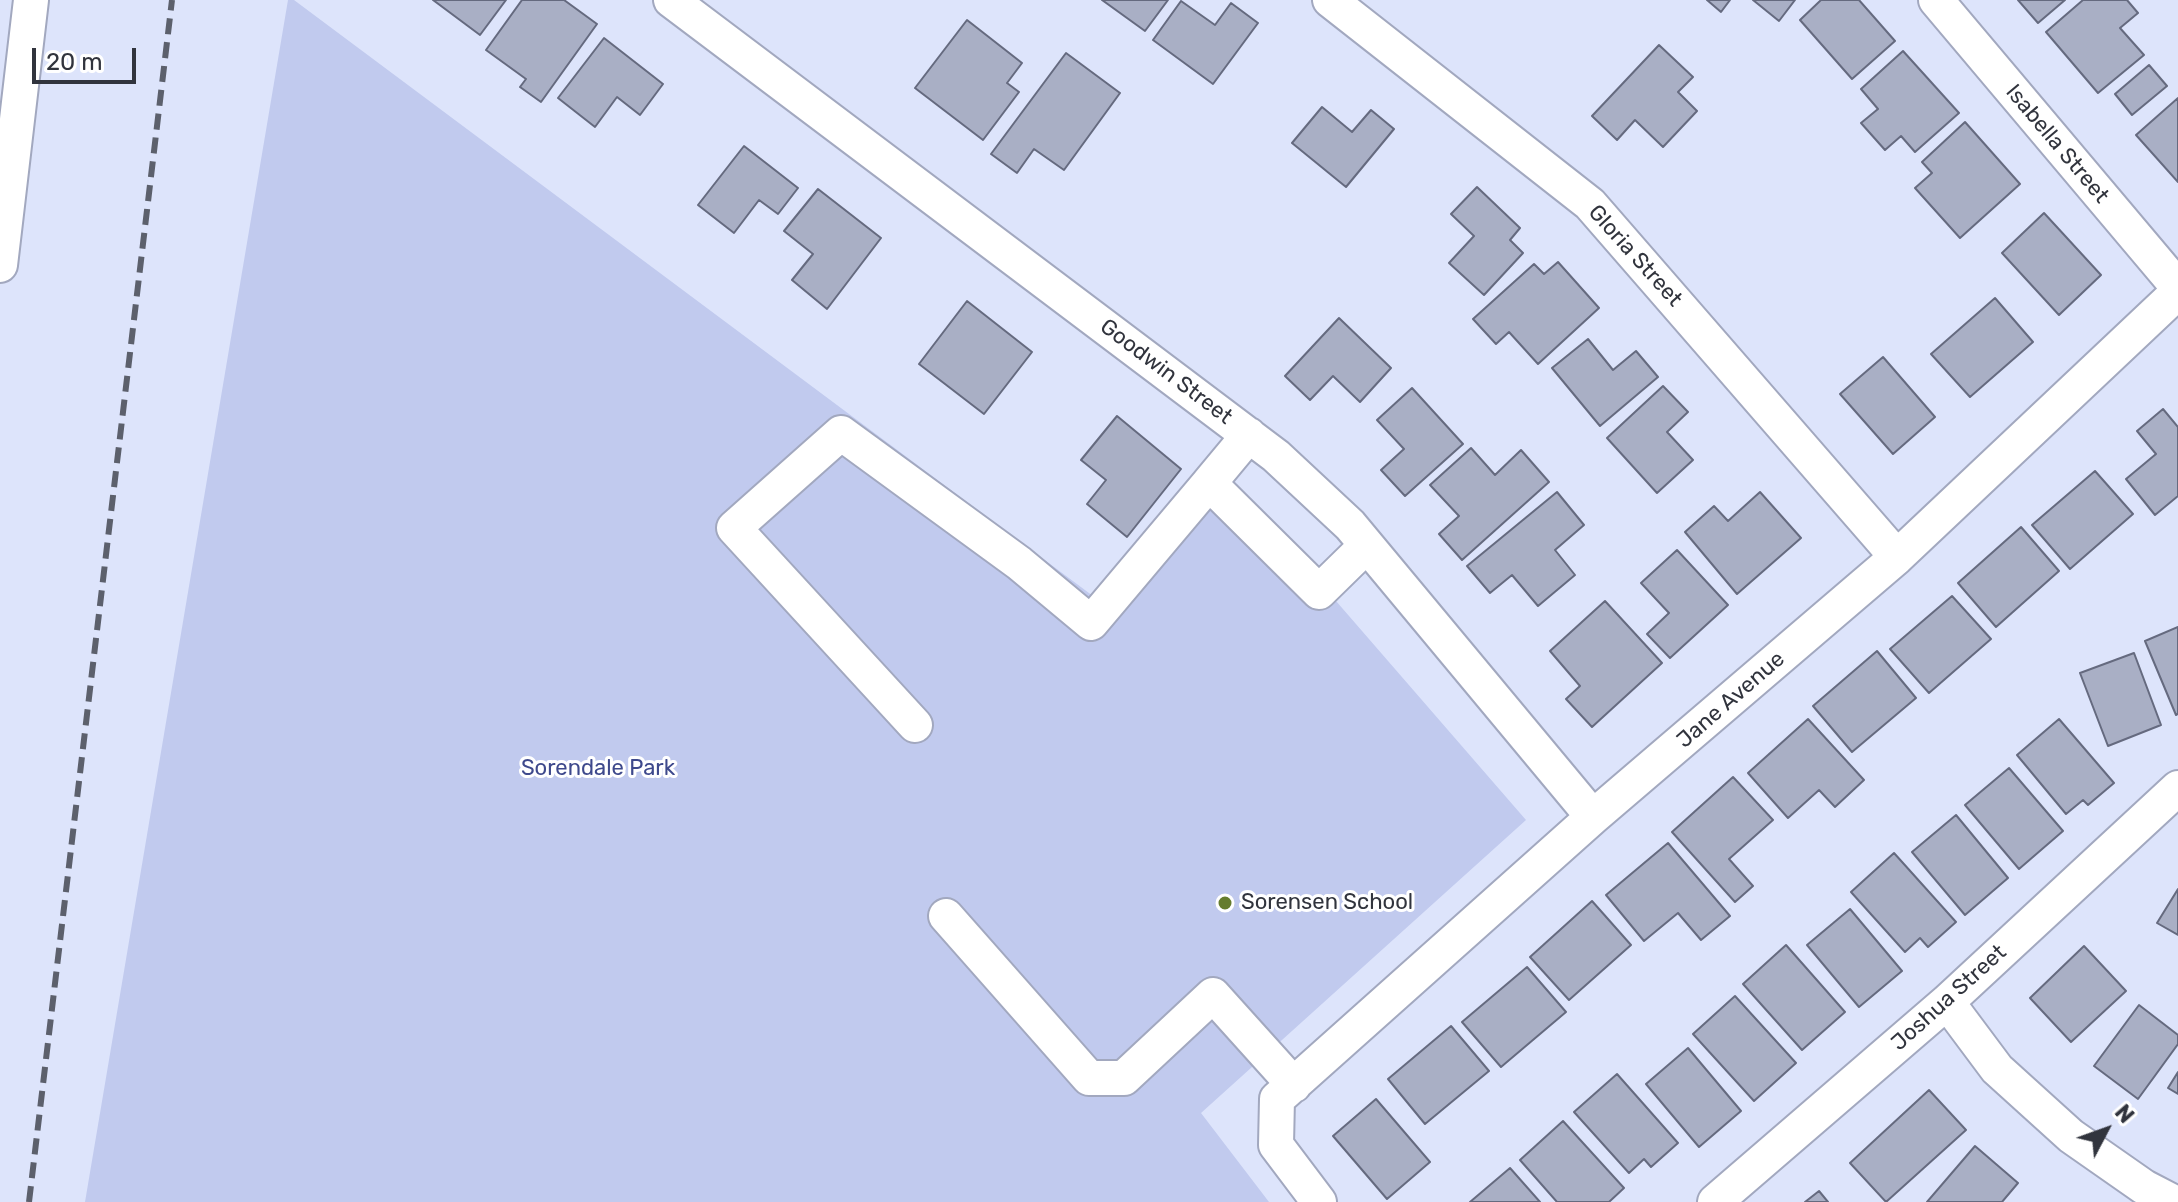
<!DOCTYPE html>
<style>
body{margin:0}
#map{position:relative;width:2178px;height:1202px;overflow:hidden;background:#dde4fb;font-family:Rubik,sans-serif}
canvas{display:block}
.north{position:absolute;left:2066px;top:1090px;width:80px;height:80px;-webkit-text-stroke:6px #fff;paint-order:stroke;rotate:49deg;font-size:22px;font-weight:700;line-height:32px;text-align:center;color:#31343d}
.north::after{content:'';display:block;margin:auto;width:28px;height:36px;background:#31343d;clip-path:polygon(50% 0,100% 100%,50% 72%,0 100%)}
.scale{position:absolute;left:32px;top:48px;width:104px;height:36px;box-sizing:border-box;border:4px solid #31343d;border-top:0;padding-left:10px;font-size:24px;line-height:28px;white-space:nowrap;color:#31343d;-webkit-text-stroke:6px #fff;paint-order:stroke}
</style>
<div id="map">
<canvas width="2178" height="1202"></canvas>
<div class="north">N</div>
<div class="scale">20 m</div>
</div>
<script>
const context = document.querySelector('canvas').getContext('2d');
context.lineJoin = 'round';
function fill(path, color) { context.fillStyle = color; context.fill(path, 'evenodd'); }
function stroke(path, color, width, dash) { context.strokeStyle = color; context.lineWidth = width; context.lineCap = dash ? 'butt' : 'round'; context.setLineDash(dash || []); context.stroke(path); }
function label(font, color, halo, rows, align = 'center') {
  context.font = font + ' Rubik,sans-serif'; context.lineWidth = 6; context.setLineDash([]); context.textBaseline = 'middle'; context.strokeStyle = halo; context.fillStyle = color; for (const [text, x, y, turn = 0] of rows) {
    context.save(); context.translate(x, y); context.rotate((+turn || 0) * Math.PI / 180); context.textAlign = isNaN(turn) ? turn : align; if (halo) context.strokeText(text, 0, 0); context.fillText(text, 0, 0); context.restore();
  }
}
fill(new Path2D(`
 M 288,0 L 294,0 L 1097,599 L 1202,478 L 1277,533 L 1526,820 L 1201,1113 L 1269,1202 L 85,1202 Z`), '#c1caee');
const building = new Path2D(`
 M 433,0 L 506,0 L 480,35 Z
 M 522,0 L 564,0 L 597,24 L 541,102 L 520,87 L 526,79 L 486,50 Z
 M 1102,0 L 1168,0 L 1145,31 Z
 M 1707,0 L 1730,0 L 1721,12 Z
 M 1753,0 L 1795,0 L 1779,21 Z
 M 1821,0 L 1859,0 L 1895,41 L 1852,79 L 1800,20 Z
 M 2018,0 L 2065,0 L 2038,23 Z
 M 2083,0 L 2127,0 L 2138,13 L 2120,28 L 2144,55 L 2098,93 L 2046,32 Z
 M 1181,1 L 1215,25 L 1231,3 L 1258,23 L 1213,84 L 1153,40 Z
 M 967,20 L 1022,63 L 1007,83 L 1019,92 L 983,140 L 915,88 Z
 M 604,38 L 663,84 L 640,115 L 617,97 L 595,127 L 558,98 Z
 M 1659,45 L 1693,77 L 1678,92 L 1697,111 L 1663,147 L 1635,120 L 1617,140 L 1592,116 Z
 M 1903,51 L 1959,113 L 1915,152 L 1901,136 L 1885,150 L 1861,123 L 1878,109 L 1861,89 Z
 M 1066,53 L 1120,93 L 1064,170 L 1034,149 L 1017,173 L 991,154 Z
 M 2149,65 L 2167,86 L 2132,115 L 2115,94 Z
 M 2178,98 L 2178,182 L 2136,135 Z
 M 1322,107 L 1352,132 L 1371,110 L 1394,129 L 1346,187 L 1292,143 Z
 M 1965,122 L 2020,184 L 1960,238 L 1915,188 L 1932,173 L 1922,162 Z
 M 744,146 L 798,188 L 778,214 L 759,200 L 734,233 L 698,205 Z
 M 1477,187 L 1520,228 L 1510,240 L 1523,253 L 1484,295 L 1449,263 L 1474,236 L 1451,214 Z
 M 818,189 L 881,238 L 827,309 L 792,280 L 813,254 L 784,231 Z
 M 2044,213 L 2101,275 L 2059,315 L 2002,253 Z
 M 1558,262 L 1599,308 L 1538,364 L 1509,332 L 1496,344 L 1473,319 L 1534,264 L 1544,274 Z
 M 1995,298 L 2033,342 L 1970,397 L 1931,354 Z
 M 967,301 L 1032,352 L 984,414 L 919,364 Z
 M 1339,318 L 1391,368 L 1360,402 L 1333,376 L 1310,400 L 1285,376 Z
 M 1588,339 L 1613,370 L 1636,351 L 1658,377 L 1600,426 L 1552,368 Z
 M 1883,357 L 1935,417 L 1893,454 L 1840,394 Z
 M 1663,386 L 1688,412 L 1667,432 L 1693,460 L 1657,493 L 1607,438 Z
 M 1412,388 L 1463,444 L 1405,496 L 1381,470 L 1404,449 L 1377,420 Z
 M 2163,409 L 2178,427 L 2178,496 L 2155,515 L 2126,479 L 2156,454 L 2137,431 Z
 M 1117,416 L 1181,469 L 1127,537 L 1087,504 L 1106,480 L 1081,460 Z
 M 1471,448 L 1495,475 L 1521,450 L 1549,482 L 1462,560 L 1439,534 L 1459,516 L 1430,485 Z
 M 2095,471 L 2133,514 L 2070,569 L 2032,525 Z
 M 1557,492 L 1584,525 L 1555,550 L 1575,575 L 1538,606 L 1512,575 L 1490,593 L 1467,566 Z
 M 1760,492 L 1801,538 L 1737,594 L 1685,532 L 1714,506 L 1728,521 Z
 M 2021,527 L 2059,571 L 1996,627 L 1958,583 Z
 M 1677,550 L 1728,605 L 1670,658 L 1647,634 L 1669,613 L 1641,583 Z
 M 1952,596 L 1991,639 L 1929,693 L 1890,649 Z
 M 1605,601 L 1662,663 L 1592,727 L 1566,699 L 1580,686 L 1550,651 Z
 M 2178,627 L 2178,714 L 2176,715 L 2145,641 Z
 M 1877,651 L 1916,698 L 1852,752 L 1813,706 Z
 M 2134,653 L 2161,725 L 2108,746 L 2080,673 Z
 M 1808,719 L 1864,780 L 1835,807 L 1819,790 L 1788,818 L 1748,773 Z
 M 2059,719 L 2114,783 L 2088,805 L 2083,800 L 2066,814 L 2017,755 Z
 M 2009,768 L 2063,831 L 2019,869 L 1965,805 Z
 M 1733,777 L 1773,820 L 1729,859 L 1753,886 L 1735,902 L 1672,832 Z
 M 1956,815 L 2008,878 L 1965,915 L 1912,852 Z
 M 1668,843 L 1730,916 L 1701,940 L 1678,913 L 1644,941 L 1606,895 Z
 M 1894,853 L 1956,922 L 1928,947 L 1920,938 L 1905,952 L 1851,892 Z
 M 2178,889 L 2178,935 L 2157,923 Z
 M 1592,901 L 1631,945 L 1569,1000 L 1530,957 Z
 M 1850,909 L 1902,971 L 1859,1007 L 1807,945 Z
 M 1786,945 L 1845,1012 L 1802,1050 L 1743,984 Z
 M 2084,946 L 2126,991 L 2071,1042 L 2030,998 Z
 M 1527,967 L 1566,1012 L 1501,1067 L 1462,1022 Z
 M 1735,996 L 1796,1063 L 1754,1101 L 1693,1034 Z
 M 2139,1005 L 2178,1035 L 2178,1044 L 2138,1099 L 2094,1066 Z
 M 1451,1026 L 1489,1071 L 1425,1124 L 1388,1079 Z
 M 1688,1048 L 1741,1111 L 1699,1147 L 1646,1084 Z
 M 2178,1072 L 2178,1094 L 2168,1088 Z
 M 1617,1074 L 1678,1143 L 1651,1167 L 1644,1159 L 1629,1173 L 1574,1112 Z
 M 1929,1090 L 1966,1130 L 1886,1202 L 1850,1163 Z
 M 1376,1099 L 1430,1162 L 1387,1199 L 1333,1136 Z
 M 1563,1121 L 1624,1188 L 1609,1202 L 1557,1202 L 1520,1160 Z
 M 1975,1146 L 2018,1183 L 2002,1202 L 1927,1202 Z
 M 1510,1168 L 1540,1202 L 1470,1202 Z
 M 1819,1191 L 1828,1202 L 1805,1202 Z`);
fill(building, '#a9afc5');
stroke(building, '#656a7f', 2);
const minor = new Path2D(`
 M 671,0 L 1276,456 L 1350,525 L 1593,817
 M 1330,0 L 1590,204 L 1897,557
 M 1936,0 L 2178,287
 M 0,265 L 31,0
 M 1249,435 L 1209,483 L 1319,592 L 1366,546
 M 915,725 L 734,528 L 841,433 L 1019,563 L 1091,623 L 1209,483
 M 946,916 L 1089,1078 L 1124,1078 L 1213,995 L 1294,1085
 M 1947,1002 L 1997,1069 L 2071,1136 L 2144,1187 L 2173,1202
 M 1319,1202 L 1276,1145 L 1277,1099 L 1593,817 L 1897,557 L 2178,292
 M 1715,1202 L 1947,1002 L 2178,788`);
stroke(minor, '#a2a8bf', 38);
stroke(minor, '#fff', 34);
stroke(new Path2D(`
 M 29,1202 L 172,0`), '#5c606c', 6, [16, 8]);
for (const [x, y, r, color] of [
 [1225,903,8,"#657c2d"]
]) { const dot = new Path2D(); dot.arc(x, y, r, 0, 2 * Math.PI); context.fillStyle = color; context.fill(dot); stroke(dot, '#fff', 3); }
label('22px', '#31343d', '#fff', [
 ["Isabella Street",2057,144,50],
 ["Gloria Street",1635,256,48],
 ["Goodwin Street",1166,372,37],
 ["Jane Avenue",1731,700,-41],
 ["Joshua Street",1949,998,-42]
]);
label('22px', '#3e498c', '#fff', [
 ["Sorendale Park",598,769]
]);
label('22px', '#31343d', '#fff', [
 ["Sorensen School",1241,903]
], 'left');
</script>
